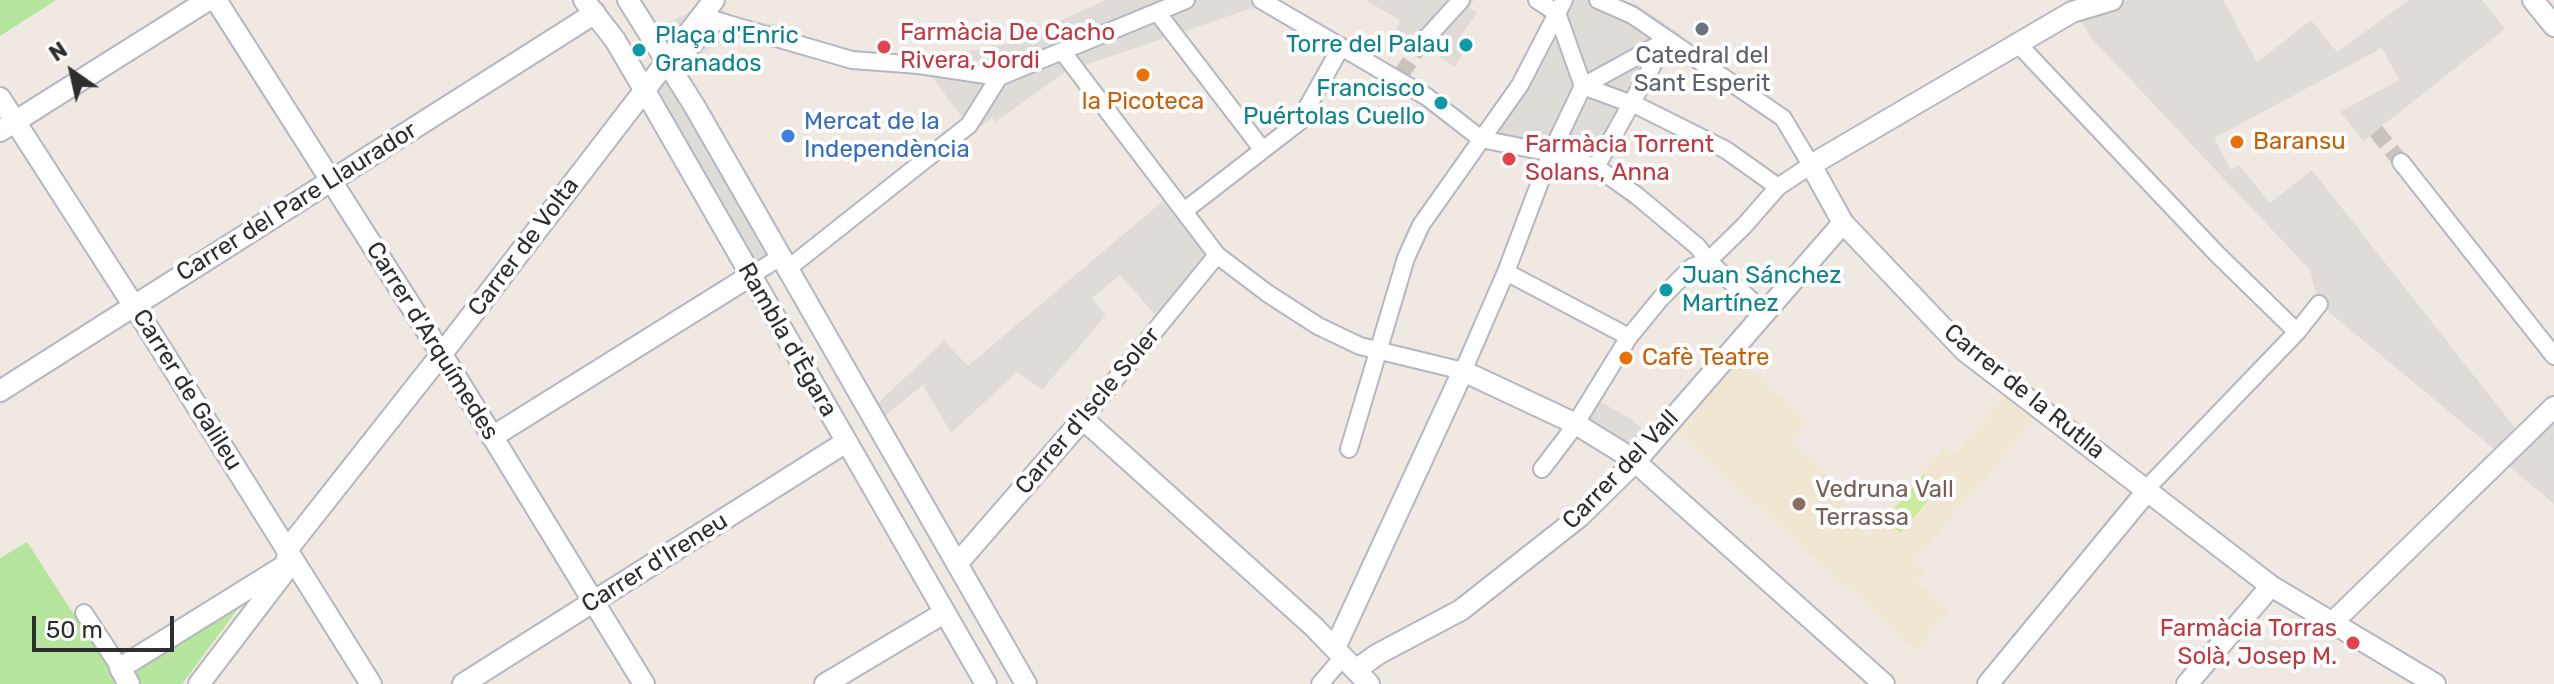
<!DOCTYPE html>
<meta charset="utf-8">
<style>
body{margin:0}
#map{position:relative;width:2554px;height:684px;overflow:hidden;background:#efe9e1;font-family:Rubik,sans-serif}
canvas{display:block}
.north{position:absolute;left:32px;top:32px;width:80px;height:80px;-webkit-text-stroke:6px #fff;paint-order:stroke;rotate:326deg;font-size:22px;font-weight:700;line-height:32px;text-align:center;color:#2e2e2e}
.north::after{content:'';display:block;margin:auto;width:28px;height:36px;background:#2e2e2e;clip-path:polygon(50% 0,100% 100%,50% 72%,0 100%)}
.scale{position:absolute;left:32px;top:616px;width:142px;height:36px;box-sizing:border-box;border:4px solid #2e2e2e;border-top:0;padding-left:10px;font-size:24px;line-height:28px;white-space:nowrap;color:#2e2e2e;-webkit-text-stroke:6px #fff;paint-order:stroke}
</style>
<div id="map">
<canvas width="2554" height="684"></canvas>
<div class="north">N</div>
<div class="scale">50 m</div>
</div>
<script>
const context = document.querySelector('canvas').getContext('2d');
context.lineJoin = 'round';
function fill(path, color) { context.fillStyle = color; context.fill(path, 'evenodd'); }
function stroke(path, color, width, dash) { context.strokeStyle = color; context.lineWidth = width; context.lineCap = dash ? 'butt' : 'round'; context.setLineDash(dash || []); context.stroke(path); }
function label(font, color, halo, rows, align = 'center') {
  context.font = font + ' Rubik,sans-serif'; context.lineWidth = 8; context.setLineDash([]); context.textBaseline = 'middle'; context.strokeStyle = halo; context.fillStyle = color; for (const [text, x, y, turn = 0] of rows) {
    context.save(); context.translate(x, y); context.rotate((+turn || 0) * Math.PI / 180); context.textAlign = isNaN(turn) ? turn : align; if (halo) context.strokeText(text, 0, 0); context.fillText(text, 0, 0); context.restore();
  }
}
fill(new Path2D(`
 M 1739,360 L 1809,422 L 1791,442 L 1849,496 L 1838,510 L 1868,536 L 1945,446 L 1955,455 L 2004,396 L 2035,421 L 1914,561 L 1926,571 L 1917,582 L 1950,611 L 1916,651 L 1675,431 Z`), '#f0e6d1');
fill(new Path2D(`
 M 0,0 L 56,0 L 0,36 Z
 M 27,542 L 119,684 L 0,684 L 0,558 Z
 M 243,602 L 182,684 L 141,684 L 134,670 Z`), '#b6e59e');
fill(new Path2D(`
 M 1924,474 L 1940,487 L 1900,533 L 1885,520 Z`), '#c9ec9a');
fill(new Path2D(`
 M 1106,0 L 1276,0 L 1067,71 L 995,122 L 992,118 L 973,132 L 932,77 L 807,58 L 737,37 L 740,19 L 776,25 L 778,28 L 866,54 L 965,52 L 1011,43 Z
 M 1365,0 L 1474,0 L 1469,7 L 1477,13 L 1457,41 L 1457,50 L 1462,55 L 1455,67 L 1396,29 L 1400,20 Z
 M 1546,0 L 1618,0 L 1635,4 L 1681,34 L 1607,165 L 1640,191 L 1630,205 L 1603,182 L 1583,174 L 1571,172 L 1548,161 L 1517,154 L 1515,157 L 1479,147 L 1520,77 L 1545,20 L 1538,12 Z
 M 2127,0 L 2223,0 L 2257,62 L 2311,20 L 2337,52 L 2409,0 L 2482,0 L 2505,29 L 2363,141 L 2340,112 L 2399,80 L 2382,48 L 2214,138 L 2231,170 L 2239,165 L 2270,203 L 2312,170 L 2516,429 L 2494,449 L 2319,304 L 2310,270 L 2094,41 L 2077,16 Z
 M 716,6 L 736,18 L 731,26 L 731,36 L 677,69 L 656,28 L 698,8 Z
 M 667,80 L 770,254 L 753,266 L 656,94 Z
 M 1171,194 L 1217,255 L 1158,318 L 1120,275 L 1092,298 L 1106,315 L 1042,390 L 1017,372 L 951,433 L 923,385 L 875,424 L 868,412 L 944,341 L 968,366 Z
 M 1597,400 L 1631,419 L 1651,438 L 1631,454 L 1583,422 Z
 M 2554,416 L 2554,504 L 2504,462 Z`), '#dfdcd8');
stroke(new Path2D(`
 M 1401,75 L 1421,44
 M 2376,131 L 2401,162`), '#c8c4bd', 16, [16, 8]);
const pedestrian = new Path2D(`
 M 1261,0 L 1427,97 L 1481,139 L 1551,153 L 1596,167 L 1636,195 L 1698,247 L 1708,261 L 1765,313
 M 1537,0 L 1557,13 L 1583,86
 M 1157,12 L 1262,149
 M 701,16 L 852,60 L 919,65 L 999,77 L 1186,0
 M 1421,44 L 1461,0
 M 2019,45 L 2217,254 L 2297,332
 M 1062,51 L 1217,255 L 1267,293 L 1318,326 L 1360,346 L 1463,371
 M 681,62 L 684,54 L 717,21
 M 1583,86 L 1640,107 L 1726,150 L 1778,187
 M 2401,162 L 2554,356
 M 1596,167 L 1666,41
 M 1184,211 L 1299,122 L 1341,47
 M 786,270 L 969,125 L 999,77
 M 1506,272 L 1629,337
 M 750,276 L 779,258
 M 1463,371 L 1506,272 L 1551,153 L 1583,86 L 1667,40
 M 1083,419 L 1217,255
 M 1349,449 L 1406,258 L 1421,225 L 1520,85 L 1564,0
 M 1542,469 L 1571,431 L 1629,337 L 1661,298 L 1692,267 L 1708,261 L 1744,226 L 1778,187 L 1811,165 L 1783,118 L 1632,15 L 1598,0
 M 2147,491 L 2148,487 L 2297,332 L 2319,304
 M 84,613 L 120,668
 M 1320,684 L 1344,656`);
const minor = new Path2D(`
 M 216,0 L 451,369 L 644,684
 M 584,0 L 615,40 L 645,91 L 986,684
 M 628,0 L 695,107 L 1026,684
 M 2112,0 L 2072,12 L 1811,165 L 1843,223 L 1965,351 L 2271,586 L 2435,684
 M 2533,0 L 2554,26
 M 0,98 L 143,320 L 371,684
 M 0,131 L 208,0
 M 0,391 L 595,13
 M 492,437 L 750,276
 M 957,564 L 1083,419 L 1313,626 L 1369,684
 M 2333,622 L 2554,407
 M 1335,648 L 1463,371 L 1576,424 L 1631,458 L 1884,684
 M 1357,669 L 1378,654 L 1461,610 L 1579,517 L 1635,462 L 1843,223
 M 129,684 L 120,668 L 281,568
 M 199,684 L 283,574 L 290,546 L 451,342 L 714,0
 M 463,684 L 846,442
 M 825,684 L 944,613
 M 1988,684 L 2147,491
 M 2187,684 L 2271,586`);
stroke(pedestrian, '#b4b7c1', 20);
stroke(minor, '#b4b7c1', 24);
stroke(pedestrian, '#fff', 16);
stroke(minor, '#fff', 20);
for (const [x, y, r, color] of [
 [1702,29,8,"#6b7280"],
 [1466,45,8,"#0f9aa8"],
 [884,47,8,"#e0444e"],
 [639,50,8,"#0f9aa8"],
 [1143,75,8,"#e8710a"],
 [1441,103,8,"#0f9aa8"],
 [788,136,8,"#3f7fe0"],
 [2237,142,8,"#e8710a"],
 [1509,159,8,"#e0444e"],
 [1666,290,8,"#0f9aa8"],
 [1626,358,8,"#e8710a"],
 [1799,504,8,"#8d6e63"],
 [2353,643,8,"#e0444e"]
]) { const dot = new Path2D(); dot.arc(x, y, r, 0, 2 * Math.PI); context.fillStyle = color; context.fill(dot); stroke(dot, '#fff', 3); }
label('24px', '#be3a42', '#fff', [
 ["Farmàcia De Cacho",900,33],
 ["Rivera, Jordi",900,61],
 ["Farmàcia Torrent",1525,145],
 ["Solans, Anna",1525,173],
 ["Farmàcia Torras",2337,629,"right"],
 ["Solà, Josep M.",2337,657,"right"]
], 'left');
label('24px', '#0d838f', '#fff', [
 ["Plaça d'Enric",655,36],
 ["Granados",655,64],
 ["Torre del Palau",1450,45,"right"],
 ["Francisco",1425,89,"right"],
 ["Puértolas Cuello",1425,117,"right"],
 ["Juan Sánchez",1682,276],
 ["Martínez",1682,304]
], 'left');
label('24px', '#5b616d', '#fff', [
 ["Catedral del",1702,56],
 ["Sant Esperit",1702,84]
]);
label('24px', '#c56008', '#fff', [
 ["la Picoteca",1143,102,"center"],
 ["Baransu",2253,142],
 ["Cafè Teatre",1642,358]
], 'left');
label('24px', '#366cbe', '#fff', [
 ["Mercat de la",804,122],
 ["Independència",804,150]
], 'left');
label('24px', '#2e2e2e', '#fff', [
 ["Carrer del Pare Llaurador",297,202,-32],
 ["Carrer de Volta",524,247,-53],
 ["Rambla d'Ègara",787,340,60],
 ["Carrer d'Arquímedes",432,341,58],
 ["Carrer de Galileu",187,390,58],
 ["Carrer de la Rutlla",2024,392,39],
 ["Carrer d'Iscle Soler",1088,411,-50],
 ["Carrer del Vall",1621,470,-46],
 ["Carrer d'Ireneu",655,563,-32]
]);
label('24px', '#785e54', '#fff', [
 ["Vedruna Vall",1815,490],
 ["Terrassa",1815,518]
], 'left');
</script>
